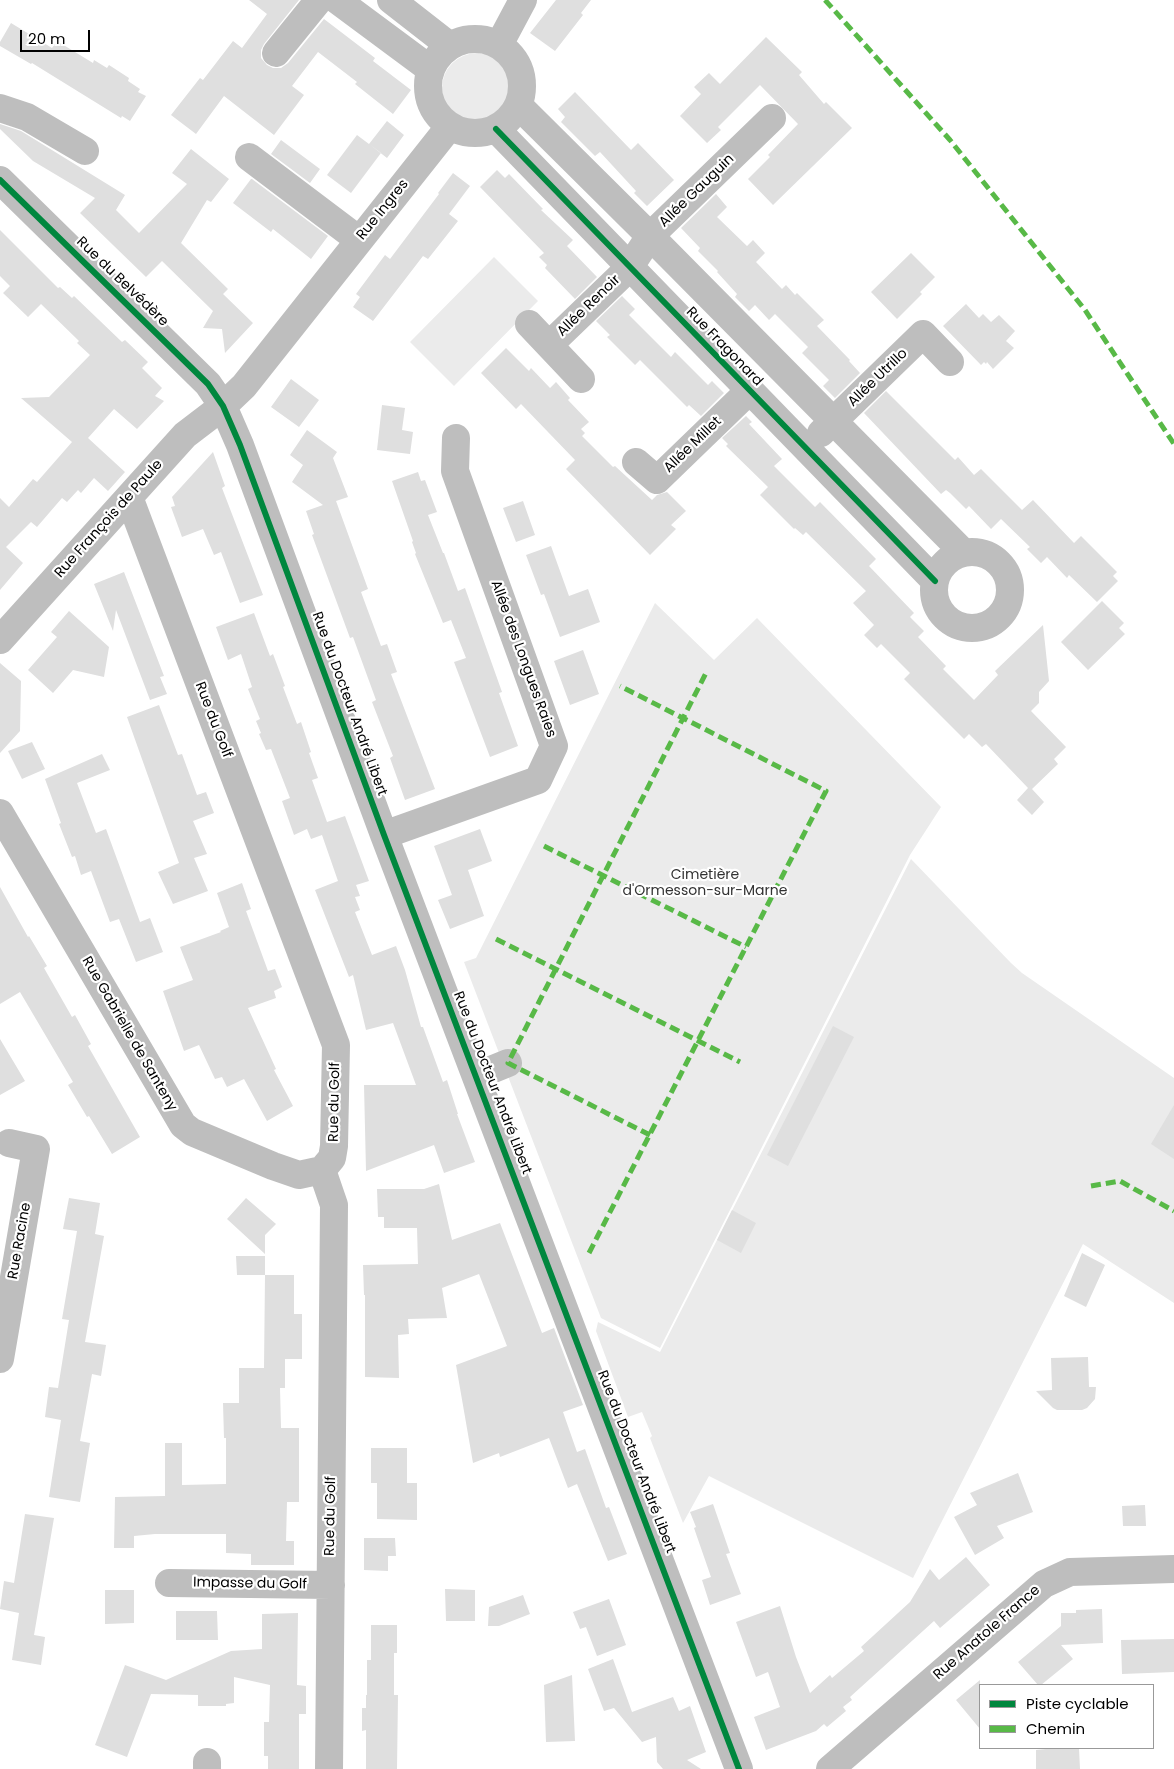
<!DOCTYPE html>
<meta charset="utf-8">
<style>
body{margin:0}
#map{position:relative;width:1174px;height:1769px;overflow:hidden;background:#fff;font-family:Poppins,sans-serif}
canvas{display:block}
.legend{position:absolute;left:979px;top:1684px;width:175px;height:65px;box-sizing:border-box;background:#fff;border:1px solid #999;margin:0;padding:6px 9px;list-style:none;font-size:15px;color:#000}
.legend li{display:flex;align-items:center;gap:10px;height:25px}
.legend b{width:25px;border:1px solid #999}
.scale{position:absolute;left:20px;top:30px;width:70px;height:22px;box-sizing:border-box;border:2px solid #000;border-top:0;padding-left:6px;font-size:15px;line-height:18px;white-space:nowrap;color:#000;-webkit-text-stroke:4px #fff;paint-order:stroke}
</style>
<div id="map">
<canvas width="1174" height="1769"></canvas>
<ul class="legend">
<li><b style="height:6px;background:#00873e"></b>Piste cyclable</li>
<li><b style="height:6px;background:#58b947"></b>Chemin</li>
</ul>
<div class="scale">20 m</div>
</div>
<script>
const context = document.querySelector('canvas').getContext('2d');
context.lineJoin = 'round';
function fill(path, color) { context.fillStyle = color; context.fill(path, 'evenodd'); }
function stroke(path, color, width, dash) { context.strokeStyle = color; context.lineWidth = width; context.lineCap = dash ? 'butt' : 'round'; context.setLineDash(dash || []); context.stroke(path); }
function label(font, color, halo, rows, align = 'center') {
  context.font = font + ' Poppins,sans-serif'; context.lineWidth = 4.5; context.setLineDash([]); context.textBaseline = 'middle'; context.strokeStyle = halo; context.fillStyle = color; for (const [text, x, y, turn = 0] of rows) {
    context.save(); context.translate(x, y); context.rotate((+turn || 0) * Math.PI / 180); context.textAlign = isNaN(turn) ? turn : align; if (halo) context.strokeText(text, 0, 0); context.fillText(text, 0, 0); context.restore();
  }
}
fill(new Path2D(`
 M442 88a35 35 0 1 1 70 0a35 35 0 1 1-70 0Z
 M 494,257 L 538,301 L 454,386 L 410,342 Z
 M 655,603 L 714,660 L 757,618 L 941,807 L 910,855 L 660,1348 L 601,1318 L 464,962 L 476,958 Z
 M 911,859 L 1011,963 L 1022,973 L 1174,1078 L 1174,1303 L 1083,1244 L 913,1578 L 709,1476 L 683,1523 L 650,1438 L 652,1436 L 642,1412 L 628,1417 L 596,1331 L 598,1322 L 660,1352 Z`), '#ebebeb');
fill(new Path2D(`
 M 249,0 L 299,0 L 264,44 L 261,50 L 261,58 L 267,65 L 273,68 L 281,68 L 288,63 L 324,19 L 375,58 L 373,61 L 411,90 L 393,114 L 355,84 L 357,82 L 318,52 L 292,86 L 304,95 L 274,135 L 224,96 L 196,134 L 171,115 L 200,78 L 203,80 L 233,41 L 242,48 L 267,14 Z
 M 556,0 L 591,0 L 581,13 L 583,15 L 555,51 L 530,33 Z
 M 11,23 L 52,48 L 57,41 L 93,63 L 94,60 L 107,68 L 109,65 L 129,78 L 128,81 L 140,89 L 138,92 L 146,96 L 130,121 L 122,116 L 121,118 L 32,63 L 31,64 L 0,46 L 0,42 Z
 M 766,37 L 802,72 L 799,75 L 824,104 L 826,102 L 852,128 L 773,205 L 748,179 L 770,157 L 768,155 L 798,124 L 760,85 L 718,127 L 721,130 L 707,143 L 680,116 L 701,94 L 694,87 L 709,73 L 720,84 Z
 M 575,92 L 631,150 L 638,143 L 674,180 L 647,206 L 634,193 L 636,191 L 600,152 L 595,156 L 561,122 L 565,117 L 558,109 Z
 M 387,121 L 404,135 L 387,158 L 369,144 Z
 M 0,124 L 21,131 L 125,195 L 116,210 L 115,209 L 139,233 L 187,184 L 172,173 L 191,149 L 229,179 L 211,202 L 207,200 L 181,243 L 228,289 L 223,294 L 253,323 L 225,353 L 222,329 L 203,328 L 213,311 L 162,261 L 146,277 L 80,213 L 95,198 L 33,161 L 0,129 Z
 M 357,135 L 381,153 L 351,193 L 327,175 Z
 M 281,140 L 320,169 L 310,183 L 271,154 Z
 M 497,170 L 505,178 L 509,174 L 543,209 L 541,210 L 573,240 L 567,246 L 597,277 L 575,299 L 545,268 L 547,265 L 539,257 L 544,253 L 480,187 Z
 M 453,173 L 470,186 L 449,214 L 458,221 L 428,259 L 423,256 L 373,321 L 353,307 L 360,297 L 356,294 L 385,255 L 390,259 L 439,194 L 438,193 Z
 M 251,179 L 252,179 L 328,236 L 311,259 L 273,229 L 271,232 L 233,203 Z
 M 716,194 L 727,207 L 717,217 L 747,246 L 753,240 L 765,253 L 756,262 L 782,289 L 786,285 L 795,295 L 797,293 L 824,320 L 817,326 L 850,360 L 849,361 L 860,373 L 835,398 L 823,386 L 829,380 L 802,353 L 808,347 L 775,314 L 769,320 L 755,305 L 749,311 L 735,297 L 737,294 L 717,272 L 718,271 L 698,251 L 700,248 L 681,228 Z
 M 0,230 L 58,288 L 60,287 L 72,298 L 74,296 L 122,342 L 125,340 L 148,362 L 142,368 L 162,388 L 155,396 L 164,401 L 137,429 L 114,409 L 88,438 L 125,472 L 108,491 L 94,478 L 81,493 L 78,490 L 67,502 L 62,498 L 37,527 L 31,522 L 6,547 L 23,563 L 0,590 L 0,498 L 9,507 L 33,479 L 37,482 L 72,442 L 21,398 L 49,397 L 90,355 L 77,343 L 79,341 L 41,304 L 28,317 L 3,293 L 10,286 L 0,276 Z
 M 911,253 L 935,277 L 920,292 L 922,294 L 897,319 L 871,292 Z
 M 622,296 L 635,309 L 629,315 L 671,357 L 675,352 L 708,385 L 712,381 L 724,393 L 701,416 L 689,405 L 687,407 L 640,360 L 635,365 L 607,337 L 610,335 L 596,321 Z
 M 966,304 L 979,318 L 983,314 L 991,322 L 999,315 L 1015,331 L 1006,341 L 1014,348 L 993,369 L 987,362 L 986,364 L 984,362 L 981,365 L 943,326 Z
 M 506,348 L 529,371 L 531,368 L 550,388 L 556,382 L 570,398 L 568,400 L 589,422 L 581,429 L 585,433 L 582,436 L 613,467 L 615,466 L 652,500 L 657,495 L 667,492 L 686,511 L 671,525 L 676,529 L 650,555 L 566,469 L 575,460 L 521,404 L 516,409 L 481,373 Z
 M 291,379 L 319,400 L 299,427 L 271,407 Z
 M 886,391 L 955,460 L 958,457 L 974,475 L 981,469 L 1022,510 L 1033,500 L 1074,543 L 1081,536 L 1117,572 L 1113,576 L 1118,581 L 1097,602 L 1069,575 L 1067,578 L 1047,557 L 1041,563 L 1027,549 L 1030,547 L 1001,519 L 991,529 L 969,506 L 966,509 L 950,493 L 946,490 L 941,494 L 864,413 Z
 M 382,405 L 405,408 L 402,430 L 413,432 L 410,454 L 377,450 Z
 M 746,416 L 752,422 L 749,424 L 782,459 L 774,466 L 815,507 L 820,502 L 876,559 L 869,566 L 914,613 L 910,617 L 924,631 L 918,637 L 946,666 L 943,669 L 974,700 L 998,675 L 995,671 L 1043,625 L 1049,681 L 1039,692 L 1039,703 L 1031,711 L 1066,747 L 1054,759 L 1058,764 L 1032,789 L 1044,802 L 1032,815 L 1017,800 L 1028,788 L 986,744 L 982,747 L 969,734 L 964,739 L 904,679 L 910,673 L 881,644 L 877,648 L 864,635 L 874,625 L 853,603 L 866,591 L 806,532 L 803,535 L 795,528 L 794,529 L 760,495 L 768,487 L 726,446 L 728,444 L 722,438 Z
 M 307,430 L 337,452 L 333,458 L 348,497 L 336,501 L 368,589 L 361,592 L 381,646 L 387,644 L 397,672 L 391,674 L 435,789 L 405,800 L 390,758 L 393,756 L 372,702 L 376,700 L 353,637 L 350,638 L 312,535 L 314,534 L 306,511 L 323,505 L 292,482 L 303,465 L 290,455 Z
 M 213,452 L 225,486 L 222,488 L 263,595 L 240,603 L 221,552 L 214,555 L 203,529 L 182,537 L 171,507 L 175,506 L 172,497 Z
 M 418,472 L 421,481 L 425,480 L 437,512 L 428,515 L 443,553 L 444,553 L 458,591 L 465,588 L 502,692 L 499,693 L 518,746 L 490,757 L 454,662 L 466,658 L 451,620 L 443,623 L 415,554 L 416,553 L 412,542 L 413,541 L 392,481 Z
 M 523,501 L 535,535 L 516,542 L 503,508 Z
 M 551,546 L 569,596 L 588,589 L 600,622 L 560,637 L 544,594 L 541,595 L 526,555 Z
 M 124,572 L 164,676 L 160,677 L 167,694 L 150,700 L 116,610 L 113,631 L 94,584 Z
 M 1102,601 L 1124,623 L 1119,628 L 1125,634 L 1088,670 L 1061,642 Z
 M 69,611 L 109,647 L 104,677 L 73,670 L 53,693 L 28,670 L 57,637 L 51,632 Z
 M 254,613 L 270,656 L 273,654 L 285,686 L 283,687 L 297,724 L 301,722 L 311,752 L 309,753 L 318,778 L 312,780 L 327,822 L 345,816 L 369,881 L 356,885 L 360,896 L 355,897 L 360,910 L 355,912 L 372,955 L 396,946 L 405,970 L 421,1027 L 423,1027 L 443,1082 L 447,1080 L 458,1114 L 457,1114 L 475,1162 L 444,1173 L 434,1145 L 366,1171 L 364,1085 L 416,1085 L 393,1023 L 366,1030 L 353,975 L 349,977 L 315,890 L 338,881 L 322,835 L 311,839 L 307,829 L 294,835 L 282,801 L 290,798 L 271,749 L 266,750 L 259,734 L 261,733 L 256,721 L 260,719 L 248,689 L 252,687 L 241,654 L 228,660 L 216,627 Z
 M 583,650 L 599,694 L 570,705 L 554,661 Z
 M 0,663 L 21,681 L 20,731 L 0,753 Z
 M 159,705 L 178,755 L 182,754 L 197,795 L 206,792 L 214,813 L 193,821 L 207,854 L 194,858 L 208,891 L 173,904 L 158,872 L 179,863 L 127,717 Z
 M 32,742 L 45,769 L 22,779 L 8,751 Z
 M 102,754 L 110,770 L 77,783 L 96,833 L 106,829 L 140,922 L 150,918 L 163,952 L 136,962 L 119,919 L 110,922 L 91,871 L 81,875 L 75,856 L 72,857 L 59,824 L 61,823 L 45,779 Z
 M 480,829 L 492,861 L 468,870 L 484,916 L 450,929 L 438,900 L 452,895 L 434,846 Z
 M 242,883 L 251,909 L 246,911 L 268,971 L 275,969 L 282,987 L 274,991 L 276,998 L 248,1008 L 276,1069 L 274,1070 L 293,1106 L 267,1121 L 244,1079 L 227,1087 L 222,1077 L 215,1079 L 199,1045 L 184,1051 L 163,991 L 193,980 L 180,947 L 221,932 L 220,931 L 229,927 L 217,893 Z
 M 0,887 L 28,937 L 29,936 L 47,966 L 44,968 L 72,1017 L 75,1015 L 91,1044 L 88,1046 L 140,1137 L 112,1154 L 89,1116 L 87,1117 L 68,1085 L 73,1082 L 20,992 L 0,1004 Z
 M 833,1026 L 854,1037 L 788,1166 L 767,1155 Z
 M 0,1039 L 25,1081 L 0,1095 Z
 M 1174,1105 L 1174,1159 L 1151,1144 Z
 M 439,1184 L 452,1240 L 500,1223 L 542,1333 L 554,1328 L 583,1405 L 563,1412 L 577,1452 L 585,1449 L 606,1508 L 609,1507 L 627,1554 L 608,1561 L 577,1484 L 568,1488 L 549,1438 L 500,1457 L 499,1453 L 473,1463 L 456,1365 L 507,1346 L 479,1274 L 442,1288 L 447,1318 L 408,1319 L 409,1334 L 398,1335 L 399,1378 L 365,1377 L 365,1295 L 364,1295 L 363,1265 L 418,1264 L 417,1228 L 384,1228 L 384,1217 L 378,1217 L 377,1189 L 424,1189 Z
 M 69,1198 L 100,1203 L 95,1234 L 104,1236 L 85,1342 L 106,1345 L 101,1376 L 92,1374 L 80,1441 L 90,1443 L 80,1502 L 49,1497 L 61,1420 L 45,1417 L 49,1387 L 58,1388 L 69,1320 L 62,1319 L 77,1231 L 63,1229 Z
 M 246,1198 L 276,1224 L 265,1235 L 265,1254 L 227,1219 Z
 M 732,1210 L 756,1223 L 741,1253 L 717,1240 Z
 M 1082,1253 L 1105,1265 L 1086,1307 L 1064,1296 Z
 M 236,1256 L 265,1256 L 265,1275 L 237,1275 Z
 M 265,1275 L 294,1275 L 294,1314 L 302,1314 L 302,1359 L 285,1359 L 285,1388 L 280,1388 L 281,1428 L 299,1428 L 299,1502 L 287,1502 L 286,1541 L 294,1541 L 294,1565 L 251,1565 L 251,1554 L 226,1553 L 226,1534 L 155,1534 L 134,1536 L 134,1548 L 114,1548 L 115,1497 L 165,1496 L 165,1443 L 182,1443 L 182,1485 L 226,1484 L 226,1438 L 224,1438 L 223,1403 L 239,1403 L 239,1368 L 264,1368 Z
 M 1088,1357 L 1089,1387 L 1096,1387 L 1095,1399 L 1087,1408 L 1082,1410 L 1057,1410 L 1053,1408 L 1036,1391 L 1052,1390 L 1051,1358 Z
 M 371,1448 L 407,1448 L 407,1483 L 417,1483 L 417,1520 L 377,1519 L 377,1483 L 371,1483 Z
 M 1018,1473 L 1033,1512 L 997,1526 L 1004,1538 L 975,1555 L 954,1517 L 977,1505 L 970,1493 Z
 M 713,1504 L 730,1553 L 726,1554 L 741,1594 L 710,1605 L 702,1580 L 711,1577 L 694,1528 L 696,1527 L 690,1512 Z
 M 1145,1505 L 1146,1526 L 1123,1526 L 1122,1506 Z
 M 25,1514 L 54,1518 L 34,1635 L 45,1637 L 41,1665 L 12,1660 L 19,1613 L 0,1609 L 4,1581 L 14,1583 Z
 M 364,1538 L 395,1538 L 396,1556 L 388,1556 L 388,1571 L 364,1570 Z
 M 966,1557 L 990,1585 L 940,1628 L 934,1621 L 850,1697 L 852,1700 L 843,1707 L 846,1711 L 827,1727 L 824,1724 L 816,1731 L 766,1750 L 754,1717 L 780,1707 L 768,1672 L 756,1677 L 736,1622 L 780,1606 L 796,1657 L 810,1693 L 830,1675 L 832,1678 L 864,1651 L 861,1647 L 910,1602 L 930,1569 L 939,1580 Z
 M 445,1589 L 475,1590 L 475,1621 L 446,1621 Z
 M 105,1590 L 134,1590 L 134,1623 L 105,1624 Z
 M 523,1595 L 530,1614 L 499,1626 L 488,1626 L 489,1607 Z
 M 609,1599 L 626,1645 L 597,1656 L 586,1627 L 580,1629 L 573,1612 Z
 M 1102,1609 L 1103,1643 L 1061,1645 L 1073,1659 L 1041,1685 L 1038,1685 L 1018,1662 L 1061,1626 L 1061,1613 L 1076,1613 L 1076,1610 Z
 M 176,1611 L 217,1611 L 218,1640 L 176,1640 Z
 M 298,1613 L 297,1685 L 306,1686 L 306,1714 L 299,1714 L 299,1769 L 268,1769 L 268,1756 L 264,1756 L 264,1722 L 269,1722 L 270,1685 L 234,1677 L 234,1703 L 226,1704 L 226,1706 L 198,1706 L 198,1695 L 151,1694 L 127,1757 L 95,1745 L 125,1665 L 166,1680 L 231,1651 L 262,1649 L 262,1614 Z
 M 371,1625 L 397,1625 L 397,1653 L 394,1653 L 394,1695 L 398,1695 L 397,1769 L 366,1769 L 366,1730 L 362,1731 L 362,1708 L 366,1708 L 366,1695 L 367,1695 L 367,1660 L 371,1660 Z
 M 1174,1639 L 1174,1672 L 1122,1674 L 1121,1640 Z
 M 613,1659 L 632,1712 L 673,1697 L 679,1711 L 690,1706 L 706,1752 L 687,1760 L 701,1769 L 663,1769 L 657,1762 L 656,1737 L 642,1742 L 614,1708 L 604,1711 L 588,1669 Z
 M 572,1675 L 575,1741 L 546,1742 L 544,1685 Z
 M 980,1680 L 980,1729 L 956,1700 Z
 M 1046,1748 L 1079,1748 L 1080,1769 L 1036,1769 L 1036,1750 L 1046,1749 Z`), '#dfdfdf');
stroke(new Path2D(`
 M 337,0 L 430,69
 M 391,0 L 450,46
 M428 86a47 47 0 1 1 94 0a47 47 0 1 1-94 0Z
 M 499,45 L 523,0
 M 276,53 L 319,0
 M 519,106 L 650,236 L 963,552
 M 0,108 L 27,117 L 85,151
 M 496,129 L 935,581
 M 249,157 L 359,240
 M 0,180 L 208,384 L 223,406 L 240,445 L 384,835 L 739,1769
 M 529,324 L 581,379
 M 549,345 L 629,268 L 650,236 L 772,118
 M 821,433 L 923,334 L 950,362
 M 636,462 L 657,480 L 749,391
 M 129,497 L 336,1045 L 334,1146 L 332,1158 L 322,1170 L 334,1205 L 329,1769
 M934 590a38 38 0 1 1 76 0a38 38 0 1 1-76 0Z
 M 0,640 L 185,435 L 223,406 L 244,386 L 450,126
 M 0,813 L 183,1125 L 192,1132 L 273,1166 L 299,1175 L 322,1170
 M 384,835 L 538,780 L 554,746 L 455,471 L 456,438
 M 476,1076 L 508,1063
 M 0,1359 L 36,1149 L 9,1143
 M 169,1583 L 331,1585
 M 207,1769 L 207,1762
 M 830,1769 L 1044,1584 L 1070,1572 L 1174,1569`), '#bebebe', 28);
stroke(new Path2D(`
 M 825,0 L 950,140 L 1085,310 L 1174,444
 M 544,846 L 746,947
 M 496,939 L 740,1062
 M 650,1135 L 508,1063 L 707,671
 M 1091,1186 L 1120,1181 L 1174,1211
 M 589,1253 L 826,791 L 620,686`), '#58b947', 5, [10, 5]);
stroke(new Path2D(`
 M 496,129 L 935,581
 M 0,180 L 208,384 L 223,406 L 240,445 L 384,835 L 739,1769`), '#00873e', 6);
label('14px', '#000', '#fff', [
 ["Allée Gauguin",697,191,-44],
 ["Rue Ingres",383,210,-51],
 ["Rue du Belvédère",122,282,44],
 ["Allée Renoir",589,306,-44],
 ["Rue Fragonard",724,347,46],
 ["Allée Utrillo",878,378,-44],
 ["Allée Millet",693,445,-44],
 ["Rue François de Paule",109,519,-48],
 ["Allée des Longues Raies",523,659,70],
 ["Rue du Docteur André Libert",349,704,70],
 ["Rue du Golf",213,720,69],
 ["Rue Gabrielle de Santeny",129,1034,60],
 ["Rue du Docteur André Libert",492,1083,69],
 ["Rue du Golf",335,1102,-89],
 ["Rue Racine",20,1241,-80],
 ["Rue du Docteur André Libert",636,1462,69],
 ["Rue du Golf",331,1516,-89],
 ["Impasse du Golf",250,1584,1],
 ["Rue Anatole France",987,1633,-41]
]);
label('14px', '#323232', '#fff', [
 ["Cimetière",705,875],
 ["d'Ormesson-sur-Marne",705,891]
]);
</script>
